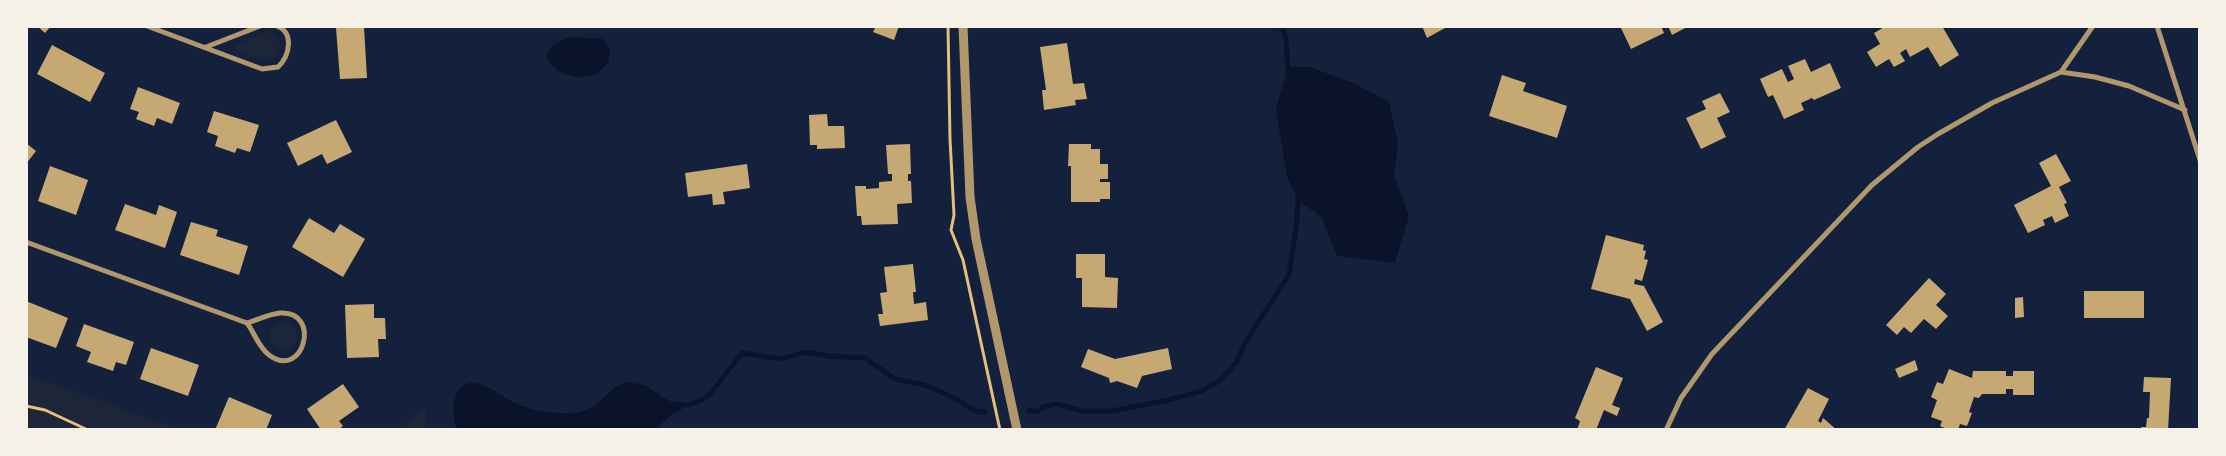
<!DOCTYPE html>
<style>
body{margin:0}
#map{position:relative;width:2226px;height:456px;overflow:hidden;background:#14213d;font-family:Barlow,sans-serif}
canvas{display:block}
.frame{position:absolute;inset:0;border:28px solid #f6f1e7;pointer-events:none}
</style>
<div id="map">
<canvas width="2226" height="456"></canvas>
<div class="frame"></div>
</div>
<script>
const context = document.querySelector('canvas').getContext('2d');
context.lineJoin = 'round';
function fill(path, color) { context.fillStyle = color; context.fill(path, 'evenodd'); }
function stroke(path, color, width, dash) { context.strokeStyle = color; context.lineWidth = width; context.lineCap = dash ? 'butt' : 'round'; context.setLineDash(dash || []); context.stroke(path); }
fill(new Path2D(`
 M 263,33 L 271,33 L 280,42 L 279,53 C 268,65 248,57 236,50 L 236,45 Z
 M269 336a14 14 0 1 1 28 0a14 14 0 1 1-28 0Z
 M 26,374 L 181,430 L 26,430 Z
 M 425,408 L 425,430 L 397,430 Z`), '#1d2539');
fill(new Path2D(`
 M 571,37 L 603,39 L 610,49 L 609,62 C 605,65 601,71 597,73 C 573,87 528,60 556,43 C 561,40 567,39 571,37 Z
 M 1288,67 L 1310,67 L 1353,83 L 1389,102 L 1398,143 L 1394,175 L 1409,216 L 1395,263 L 1337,256 L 1321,216 L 1298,201 L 1287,177 L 1276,109 Z
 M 627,382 L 645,385 L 669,401 L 688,403 L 688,405 L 667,418 L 655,430 L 458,430 C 450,415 451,380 476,383 C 489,385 501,396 513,402 C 531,411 553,414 572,413 C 605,410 604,387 627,382 Z`), '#0b132b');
stroke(new Path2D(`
 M 1281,26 L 1286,39 L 1288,72
 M 688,405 L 702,400 L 710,394 L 742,353 L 780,359 L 806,352 L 828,356 L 865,358 L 895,379 L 925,385 L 952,397 L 975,411 L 985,412
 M 1028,411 L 1038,411 L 1043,407 L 1056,404 L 1082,411 L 1112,411 L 1169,400 L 1202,391 L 1219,381 L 1236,363 L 1246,341 L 1289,275 L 1297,221 L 1298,195`), '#0b132b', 5);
fill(new Path2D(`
 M 37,26 L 51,26 L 45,33 Z
 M 876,26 L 899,26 L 894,40 L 873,32 Z
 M 1422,26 L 1444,26 L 1445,28 L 1427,38 Z
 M 1620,26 L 1661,26 L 1664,33 L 1631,49 Z
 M 1668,26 L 1689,26 L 1672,35 Z
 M 1886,26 L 1942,26 L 1959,55 L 1940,67 L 1928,47 L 1910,57 L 1906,49 L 1900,53 L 1905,61 L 1894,67 L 1889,59 L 1876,67 L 1867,52 L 1880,44 L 1874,33 Z
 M 364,27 L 367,78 L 340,79 L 336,28 Z
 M 1067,43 L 1073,84 L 1084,83 L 1087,99 L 1075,100 L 1076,105 L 1044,110 L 1042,90 L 1046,90 L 1040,47 Z
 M 52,45 L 105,73 L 90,102 L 37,74 Z
 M 1805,59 L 1811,72 L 1830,63 L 1841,88 L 1814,100 L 1812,98 L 1801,103 L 1804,110 L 1784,119 L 1773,95 L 1768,97 L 1760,79 L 1782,69 L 1788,82 L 1794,79 L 1788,66 Z
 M 1502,75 L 1526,83 L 1523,91 L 1567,106 L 1557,138 L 1489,116 Z
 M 138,87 L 180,103 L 172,124 L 157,118 L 154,126 L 136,119 L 139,112 L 130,109 Z
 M 1720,93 L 1730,112 L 1717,118 L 1726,137 L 1701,149 L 1686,118 L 1706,109 L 1702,101 Z
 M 214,111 L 259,125 L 250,152 L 237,148 L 235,153 L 215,146 L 218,136 L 207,132 Z
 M 827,114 L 828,126 L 844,126 L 845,148 L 817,149 L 817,145 L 810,145 L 809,115 Z
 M 336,120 L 352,152 L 327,164 L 322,154 L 298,166 L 287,143 Z
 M 26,143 L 36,151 L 26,164 Z
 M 910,144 L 911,174 L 908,174 L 908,181 L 911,181 L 912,203 L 897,204 L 898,224 L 862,225 L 861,216 L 857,216 L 855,186 L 866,186 L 866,189 L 879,188 L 879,182 L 892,181 L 892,174 L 888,174 L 886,145 Z
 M 1069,144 L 1091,144 L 1091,149 L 1100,149 L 1100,164 L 1108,164 L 1108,179 L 1100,179 L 1100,182 L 1110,182 L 1110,199 L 1100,199 L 1100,202 L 1071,202 L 1071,166 L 1068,166 Z
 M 2056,154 L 2071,181 L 2059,187 L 2067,203 L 2064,204 L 2069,216 L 2055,223 L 2052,216 L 2043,220 L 2045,225 L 2028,233 L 2014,205 L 2051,186 L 2039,163 Z
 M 747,164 L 750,188 L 723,192 L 725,204 L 713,205 L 712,194 L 688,197 L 685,173 Z
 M 50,166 L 88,180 L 76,215 L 38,201 Z
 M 125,204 L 156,215 L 159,205 L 177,212 L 165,248 L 115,230 Z
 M 309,218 L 334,233 L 340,224 L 365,239 L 343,277 L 292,247 Z
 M 191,222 L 218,230 L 216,236 L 248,246 L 239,275 L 180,255 Z
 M 1606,235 L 1644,245 L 1643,250 L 1646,251 L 1644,259 L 1648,260 L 1642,281 L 1635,279 L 1634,284 L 1644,286 L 1663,322 L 1647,331 L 1630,299 L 1591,289 Z
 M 1076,254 L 1105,254 L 1105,277 L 1118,278 L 1117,308 L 1082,307 L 1082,278 L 1076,278 Z
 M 913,264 L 916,292 L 913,292 L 914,304 L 926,302 L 928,320 L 880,326 L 878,314 L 883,314 L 880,293 L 887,292 L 884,267 Z
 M 1929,278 L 1946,294 L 1936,305 L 1948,316 L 1936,329 L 1924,319 L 1911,333 L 1904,327 L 1897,335 L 1886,325 Z
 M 2084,291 L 2144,291 L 2144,318 L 2084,318 Z
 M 2023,297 L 2024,317 L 2015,318 L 2015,298 Z
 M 26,301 L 68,318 L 56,348 L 26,337 Z
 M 374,304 L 374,318 L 385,318 L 386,339 L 378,339 L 379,357 L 347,358 L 345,305 Z
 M 84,324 L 134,342 L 126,365 L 116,362 L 113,371 L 87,362 L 91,352 L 76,346 Z
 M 151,348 L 199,365 L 188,396 L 140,379 Z
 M 1168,348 L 1172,369 L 1142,376 L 1137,388 L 1117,381 L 1110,383 L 1109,378 L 1081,367 L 1088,349 L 1115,359 Z
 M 1915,360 L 1918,370 L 1899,378 L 1895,369 Z
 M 1596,367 L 1623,378 L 1612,405 L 1620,408 L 1617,416 L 1604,410 L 1596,430 L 1577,430 L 1580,421 L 1575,418 Z
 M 1949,369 L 1972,378 L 1973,371 L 2006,371 L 2006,376 L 2013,376 L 2013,371 L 2034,371 L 2034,395 L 2013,395 L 2013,389 L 2006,389 L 2006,394 L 1982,394 L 1979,398 L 1974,397 L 1969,412 L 1972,413 L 1967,426 L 1960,424 L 1958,430 L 1949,430 L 1940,426 L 1942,421 L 1931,417 L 1937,400 L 1931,397 L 1937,382 L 1943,384 Z
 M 2144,377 L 2171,378 L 2168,430 L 2141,430 L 2141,427 L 2146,427 L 2147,418 L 2149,418 L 2150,392 L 2143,392 Z
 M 343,384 L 359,407 L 339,421 L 343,426 L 338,430 L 321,430 L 307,409 Z
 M 1808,388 L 1829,399 L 1818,421 L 1821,423 L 1823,418 L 1837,430 L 1784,430 Z
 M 229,397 L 272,415 L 266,430 L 215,430 Z`), '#c6a872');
stroke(new Path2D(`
 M 948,26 L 950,139 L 954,215 L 951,230 L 963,260 L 1000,430
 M 26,406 L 45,410 L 88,430`), '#e5c07b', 3);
stroke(new Path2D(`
 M 147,26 L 262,69 L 278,67 C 289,57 295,33 277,26
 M 2157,26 L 2200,160
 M 206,47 L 260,26
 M 2061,72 L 2093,26
 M 26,242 L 247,323 C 254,332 259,348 269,355 C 304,381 322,310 280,313 C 269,314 257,320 247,323
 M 1666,430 L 1681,398 L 1712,354 L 1872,185 L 1918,147 L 1938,134 L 1992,103 L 2061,72 L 2095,77 L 2129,86 L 2185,110`), '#b1986c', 5);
stroke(new Path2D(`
 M 963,26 L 970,197 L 976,239 L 1017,430`), '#b1986c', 9);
</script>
